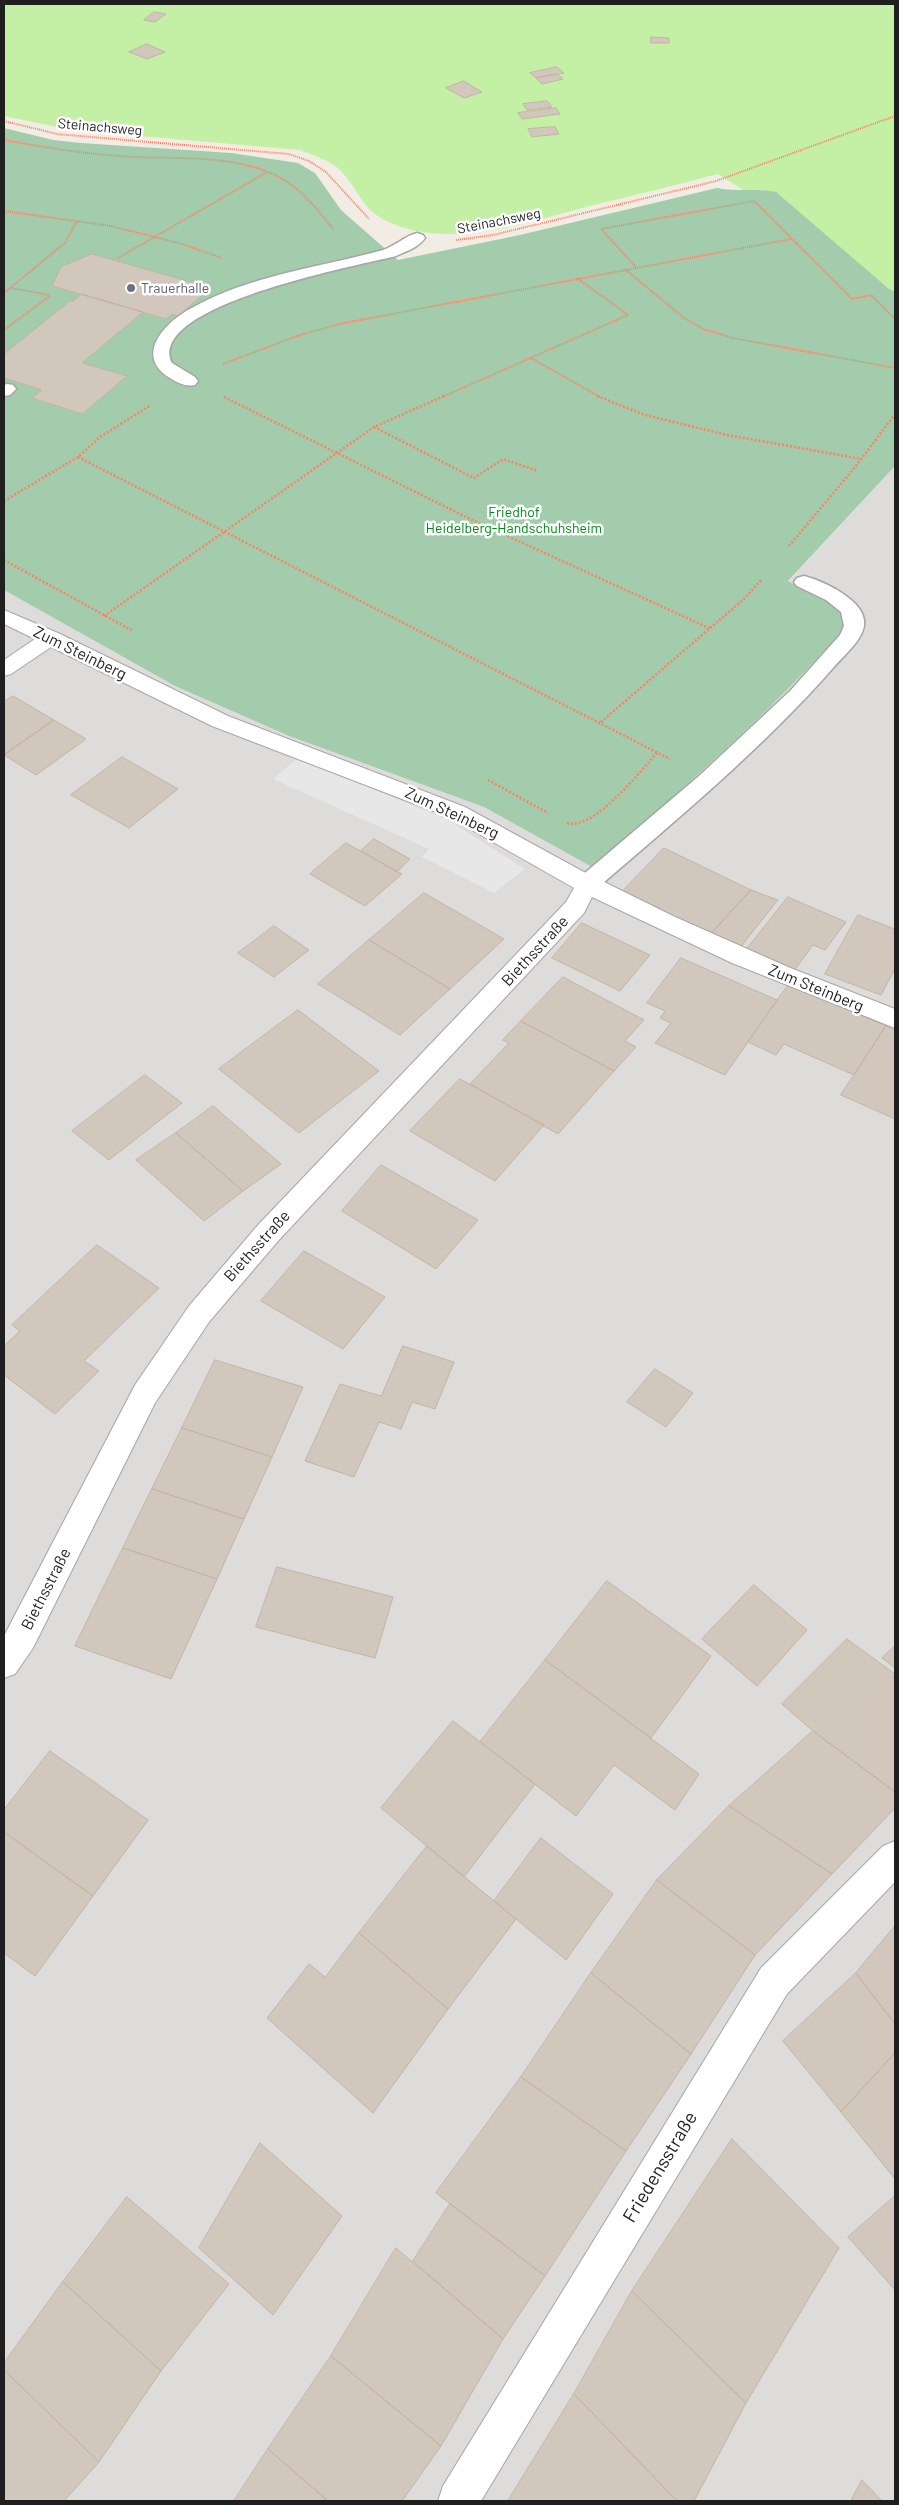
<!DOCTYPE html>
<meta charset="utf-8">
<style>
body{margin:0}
#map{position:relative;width:899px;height:2505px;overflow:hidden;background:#f1ede4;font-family:Barlow,sans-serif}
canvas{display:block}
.frame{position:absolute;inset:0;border:5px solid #1f1f1f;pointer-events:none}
</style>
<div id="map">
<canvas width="899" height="2505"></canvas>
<div class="frame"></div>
</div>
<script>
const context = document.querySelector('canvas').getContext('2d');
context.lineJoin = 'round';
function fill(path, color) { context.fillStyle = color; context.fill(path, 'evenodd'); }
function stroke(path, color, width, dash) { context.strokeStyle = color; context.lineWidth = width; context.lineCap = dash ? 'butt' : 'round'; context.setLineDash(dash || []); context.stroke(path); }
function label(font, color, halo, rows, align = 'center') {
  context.font = font + ' Barlow,sans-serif'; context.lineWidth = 5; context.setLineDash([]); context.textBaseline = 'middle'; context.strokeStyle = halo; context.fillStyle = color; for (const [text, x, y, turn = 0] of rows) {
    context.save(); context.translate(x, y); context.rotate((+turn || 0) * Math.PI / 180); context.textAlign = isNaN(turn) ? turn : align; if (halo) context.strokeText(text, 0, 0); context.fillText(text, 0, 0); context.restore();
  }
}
fill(new Path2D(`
 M 895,466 L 895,2501 L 4,2501 L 4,590 L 175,686 L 289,736 L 484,807 L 592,867 L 839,610 L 821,598 L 788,582 Z`), '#dddcdb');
fill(new Path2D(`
 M 4,4 L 895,4 L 895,292 L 889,289 L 764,190 L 746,192 L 718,174 C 675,185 632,196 590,206 C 532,221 455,248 396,225 C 361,212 363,195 341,171 C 331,160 314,156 300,150 L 71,130 L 4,116 Z`), '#c4f0a5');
fill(new Path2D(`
 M 4,128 L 53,140 L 81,143 L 231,153 L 298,163 L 315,173 L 341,210 L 398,260 L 520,235 L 717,188 C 737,192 757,188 776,192 L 889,289 L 895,292 L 895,466 L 788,581 C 808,593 847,602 844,629 C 767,716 680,791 592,867 L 484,807 L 289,736 L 175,686 L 4,590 Z`), '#a2ccab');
fill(new Path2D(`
 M 298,758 L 448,820 L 525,869 L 494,893 L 422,857 L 429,849 L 273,779 Z`), '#e7e7e7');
const building = new Path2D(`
 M 154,12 L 166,14 L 155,22 L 144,20 Z
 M 651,37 L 669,38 L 669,43 L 651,43 Z
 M 147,44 L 165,52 L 147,59 L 129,52 Z
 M 557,67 L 564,73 L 536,78 L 530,73 Z
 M 557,74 L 563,79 L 542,84 L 536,78 Z
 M 464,81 L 482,92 L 464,98 L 446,88 Z
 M 547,101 L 552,107 L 527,110 L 523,104 Z
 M 556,108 L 560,114 L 522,119 L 518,113 Z
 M 555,127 L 559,134 L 532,137 L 528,129 Z
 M 92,254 L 205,286 L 201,290 L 207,291 L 178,316 L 172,314 L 166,319 L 52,286 L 61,267 Z
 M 82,294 L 143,312 L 82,363 L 127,376 L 82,414 L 32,398 L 42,390 L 4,378 L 4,354 L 70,301 L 73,301 Z
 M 13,696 L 54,720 L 4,755 L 4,702 Z
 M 54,720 L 86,739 L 36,775 L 4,755 Z
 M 122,757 L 178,789 L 129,828 L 71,795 Z
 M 374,839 L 410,859 L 397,872 L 361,851 Z
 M 346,843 L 402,874 L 365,906 L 310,874 Z
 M 664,848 L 751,890 L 708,937 L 621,893 Z
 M 751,890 L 778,900 L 739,949 L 708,937 Z
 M 424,893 L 504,939 L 450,989 L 369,940 Z
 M 788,897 L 846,922 L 825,950 L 813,945 L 793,972 L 746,950 Z
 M 858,915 L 895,929 L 895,969 L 881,995 L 825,974 Z
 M 582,923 L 650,955 L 620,991 L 552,958 Z
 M 274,926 L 309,950 L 274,977 L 238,953 Z
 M 369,940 L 450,989 L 400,1035 L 318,984 Z
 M 681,958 L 777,1000 L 725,1075 L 655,1043 L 671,1023 L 660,1018 L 665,1011 L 647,1003 Z
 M 563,977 L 644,1020 L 625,1041 L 636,1047 L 614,1071 L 521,1021 Z
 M 789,984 L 886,1026 L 854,1075 L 784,1044 L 776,1055 L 748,1042 Z
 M 298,1010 L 379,1071 L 299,1133 L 219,1069 Z
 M 521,1021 L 614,1071 L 558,1134 L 470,1084 L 509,1043 L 503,1040 Z
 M 886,1026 L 895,1030 L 895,1119 L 841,1095 Z
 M 145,1075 L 182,1103 L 109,1160 L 72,1131 Z
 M 460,1079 L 544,1125 L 495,1181 L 410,1131 Z
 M 213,1106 L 281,1164 L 243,1191 L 176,1133 Z
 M 176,1133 L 243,1191 L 204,1221 L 136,1160 Z
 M 381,1165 L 478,1220 L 436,1269 L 342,1211 Z
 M 97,1245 L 159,1288 L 84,1361 L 99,1371 L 55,1414 L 4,1375 L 4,1346 L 20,1331 L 12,1325 Z
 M 304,1251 L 385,1297 L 343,1349 L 261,1301 Z
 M 403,1346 L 454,1362 L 435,1409 L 412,1402 L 401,1429 L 379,1422 L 354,1477 L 305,1461 L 340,1384 L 381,1396 Z
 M 215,1360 L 303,1387 L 272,1457 L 182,1428 Z
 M 655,1369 L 693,1393 L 666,1427 L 627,1402 Z
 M 182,1428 L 272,1457 L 244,1519 L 152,1489 Z
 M 152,1489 L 244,1519 L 217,1579 L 123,1548 Z
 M 123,1548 L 217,1579 L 171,1679 L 75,1646 Z
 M 277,1567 L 393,1597 L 375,1658 L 256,1627 Z
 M 607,1581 L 711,1656 L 651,1738 L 545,1660 Z
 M 754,1585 L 807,1630 L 757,1686 L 702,1639 Z
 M 847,1639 L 895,1674 L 895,1792 L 813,1731 L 782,1704 Z
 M 895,1646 L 895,1668 L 882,1658 Z
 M 545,1660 L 699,1774 L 675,1810 L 614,1765 L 576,1816 L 480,1742 Z
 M 453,1721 L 535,1784 L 464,1877 L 381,1808 Z
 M 813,1731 L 895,1792 L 895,1808 L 832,1874 L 729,1806 Z
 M 50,1751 L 148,1820 L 93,1896 L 4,1832 L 4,1810 Z
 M 729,1806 L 832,1874 L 755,1955 L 657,1880 Z
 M 4,1832 L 93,1896 L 35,1976 L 4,1953 Z
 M 541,1838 L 613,1894 L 566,1960 L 494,1901 Z
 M 427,1846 L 516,1919 L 448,2009 L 359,1933 Z
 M 657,1880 L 755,1955 L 691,2054 L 591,1973 Z
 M 895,1926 L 895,2024 L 856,1973 Z
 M 359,1933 L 448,2009 L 373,2113 L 267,2018 L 309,1964 L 325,1977 Z
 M 591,1973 L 691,2054 L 626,2151 L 521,2077 Z
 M 856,1973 L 895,2024 L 895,2053 L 841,2112 L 783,2041 Z
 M 895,2053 L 895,2179 L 841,2112 Z
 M 521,2077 L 626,2151 L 545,2276 L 436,2193 Z
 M 732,2139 L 839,2248 L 746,2403 L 632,2291 Z
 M 260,2143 L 342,2216 L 273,2315 L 199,2248 Z
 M 895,2196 L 895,2290 L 848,2237 Z
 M 127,2197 L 229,2284 L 161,2371 L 63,2282 Z
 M 450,2204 L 545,2276 L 503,2339 L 413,2261 Z
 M 396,2248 L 503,2339 L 441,2446 L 331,2356 Z
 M 63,2282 L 161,2371 L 99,2462 L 4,2370 L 4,2363 Z
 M 632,2291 L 746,2403 L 694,2501 L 677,2501 L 574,2394 Z
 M 331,2356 L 441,2446 L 402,2501 L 328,2501 L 268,2449 Z
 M 4,2370 L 99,2462 L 64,2501 L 4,2501 Z
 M 574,2394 L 677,2501 L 508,2501 Z
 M 268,2449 L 328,2501 L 234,2501 Z
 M 862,2480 L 882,2501 L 851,2501 Z`);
fill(building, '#d1c7bc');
stroke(building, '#c4b4a4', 1);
const lane = new Path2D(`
 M 417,233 L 423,235 L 425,238 C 418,248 406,251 396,256 C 361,265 145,305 172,363 L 195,377 L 198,381 L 195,385 C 186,387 178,383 170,378 C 134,356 164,323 190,309 C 249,275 318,268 383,250 C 395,246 405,236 417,233 Z
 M 7,384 L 13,385 L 16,389 L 10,395 L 4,396 L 4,385 Z
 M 804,576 C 823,581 868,601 864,626 C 861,642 843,656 833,668 C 761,750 677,819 595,890 L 587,892 L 579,890 L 576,884 L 579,878 L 699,776 L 790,691 L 840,635 L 844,626 L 841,612 L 826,600 L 797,586 L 794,582 L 797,578 Z`);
const street = new Path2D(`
 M 4,610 L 58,633 L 228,716 L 465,807 L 582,871 L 673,916 L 788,967 L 895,1009 L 895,1028 L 732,963 L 592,897 L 584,913 L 278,1241 L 209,1322 L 155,1403 L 33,1648 L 15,1674 L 4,1678 L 4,1636 L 135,1385 L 189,1306 L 258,1225 L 566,902 L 574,888 L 449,817 L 212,726 L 51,647 L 11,674 L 4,676 L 4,660 L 35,639 L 4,624 Z
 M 895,1841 L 895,1882 L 787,1994 L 481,2501 L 438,2501 L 443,2486 L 761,1968 L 883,1846 Z`);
stroke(lane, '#a6a6a6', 3);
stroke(street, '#a6a6a6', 2);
stroke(new Path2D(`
 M 4,121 L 57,134 L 289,154 L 309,161 L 326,172 L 369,219
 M 4,140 C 48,148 92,155 136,157 C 182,159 232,155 275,175 C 299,186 317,209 333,229
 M 4,211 L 111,226 L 182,244 L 222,258
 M 456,240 L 493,235 L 716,181 L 895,116
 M 118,258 L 267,172
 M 636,267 L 601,229 L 754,201 L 852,299 L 871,295 L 895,319
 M 625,269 L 684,318 L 703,329 L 733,338 L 895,368
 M 577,278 L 628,315
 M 11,288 L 49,295
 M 4,293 L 65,243 L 77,221
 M 4,330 L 50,296
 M 531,358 L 600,397
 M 223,364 L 300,335 L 344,323 L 791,239
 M 442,397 L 628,315`), '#ff8066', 2, [1, 1]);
stroke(new Path2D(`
 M 597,396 L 645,415 L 727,435 L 862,459
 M 224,397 L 468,518 L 709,628
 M 374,427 L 474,478 L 503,459 L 538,471
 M 78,457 L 670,759
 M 4,501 L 78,457 L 100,437 L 151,405
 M 789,546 L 856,466 L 895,414
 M 4,560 L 133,631
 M 104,616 L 374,427 L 444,396
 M 601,722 L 745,598 L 761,580
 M 488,780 L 548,813
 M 567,823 C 593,832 641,770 658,752`), '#ff8066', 2.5, [2, 2]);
fill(lane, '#fff');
fill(street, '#fff');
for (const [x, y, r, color] of [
 [131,288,5,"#6b7280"]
]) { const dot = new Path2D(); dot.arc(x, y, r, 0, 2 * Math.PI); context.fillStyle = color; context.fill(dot); stroke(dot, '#fff', 2); }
label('14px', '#1f1f1f', '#fff', [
 ["Steinachsweg",100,127,5],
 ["Steinachsweg",499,221,-11]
]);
label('14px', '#5b616d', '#fff', [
 ["Trauerhalle",141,288]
], 'left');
label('14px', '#008915', '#fff', [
 ["Friedhof",514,512],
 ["Heidelberg-Handschuhsheim",514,528]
]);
label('16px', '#1f1f1f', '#fff', [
 ["Zum Steinberg",80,653,26],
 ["Zum Steinberg",452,813,25],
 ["Biethsstraße",535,951,-47],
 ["Zum Steinberg",816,988,22],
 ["Biethsstraße",257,1246,-48],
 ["Biethsstraße",46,1589,-63]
]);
label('19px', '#1f1f1f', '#fff', [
 ["Friedensstraße",660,2167,-59]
]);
</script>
